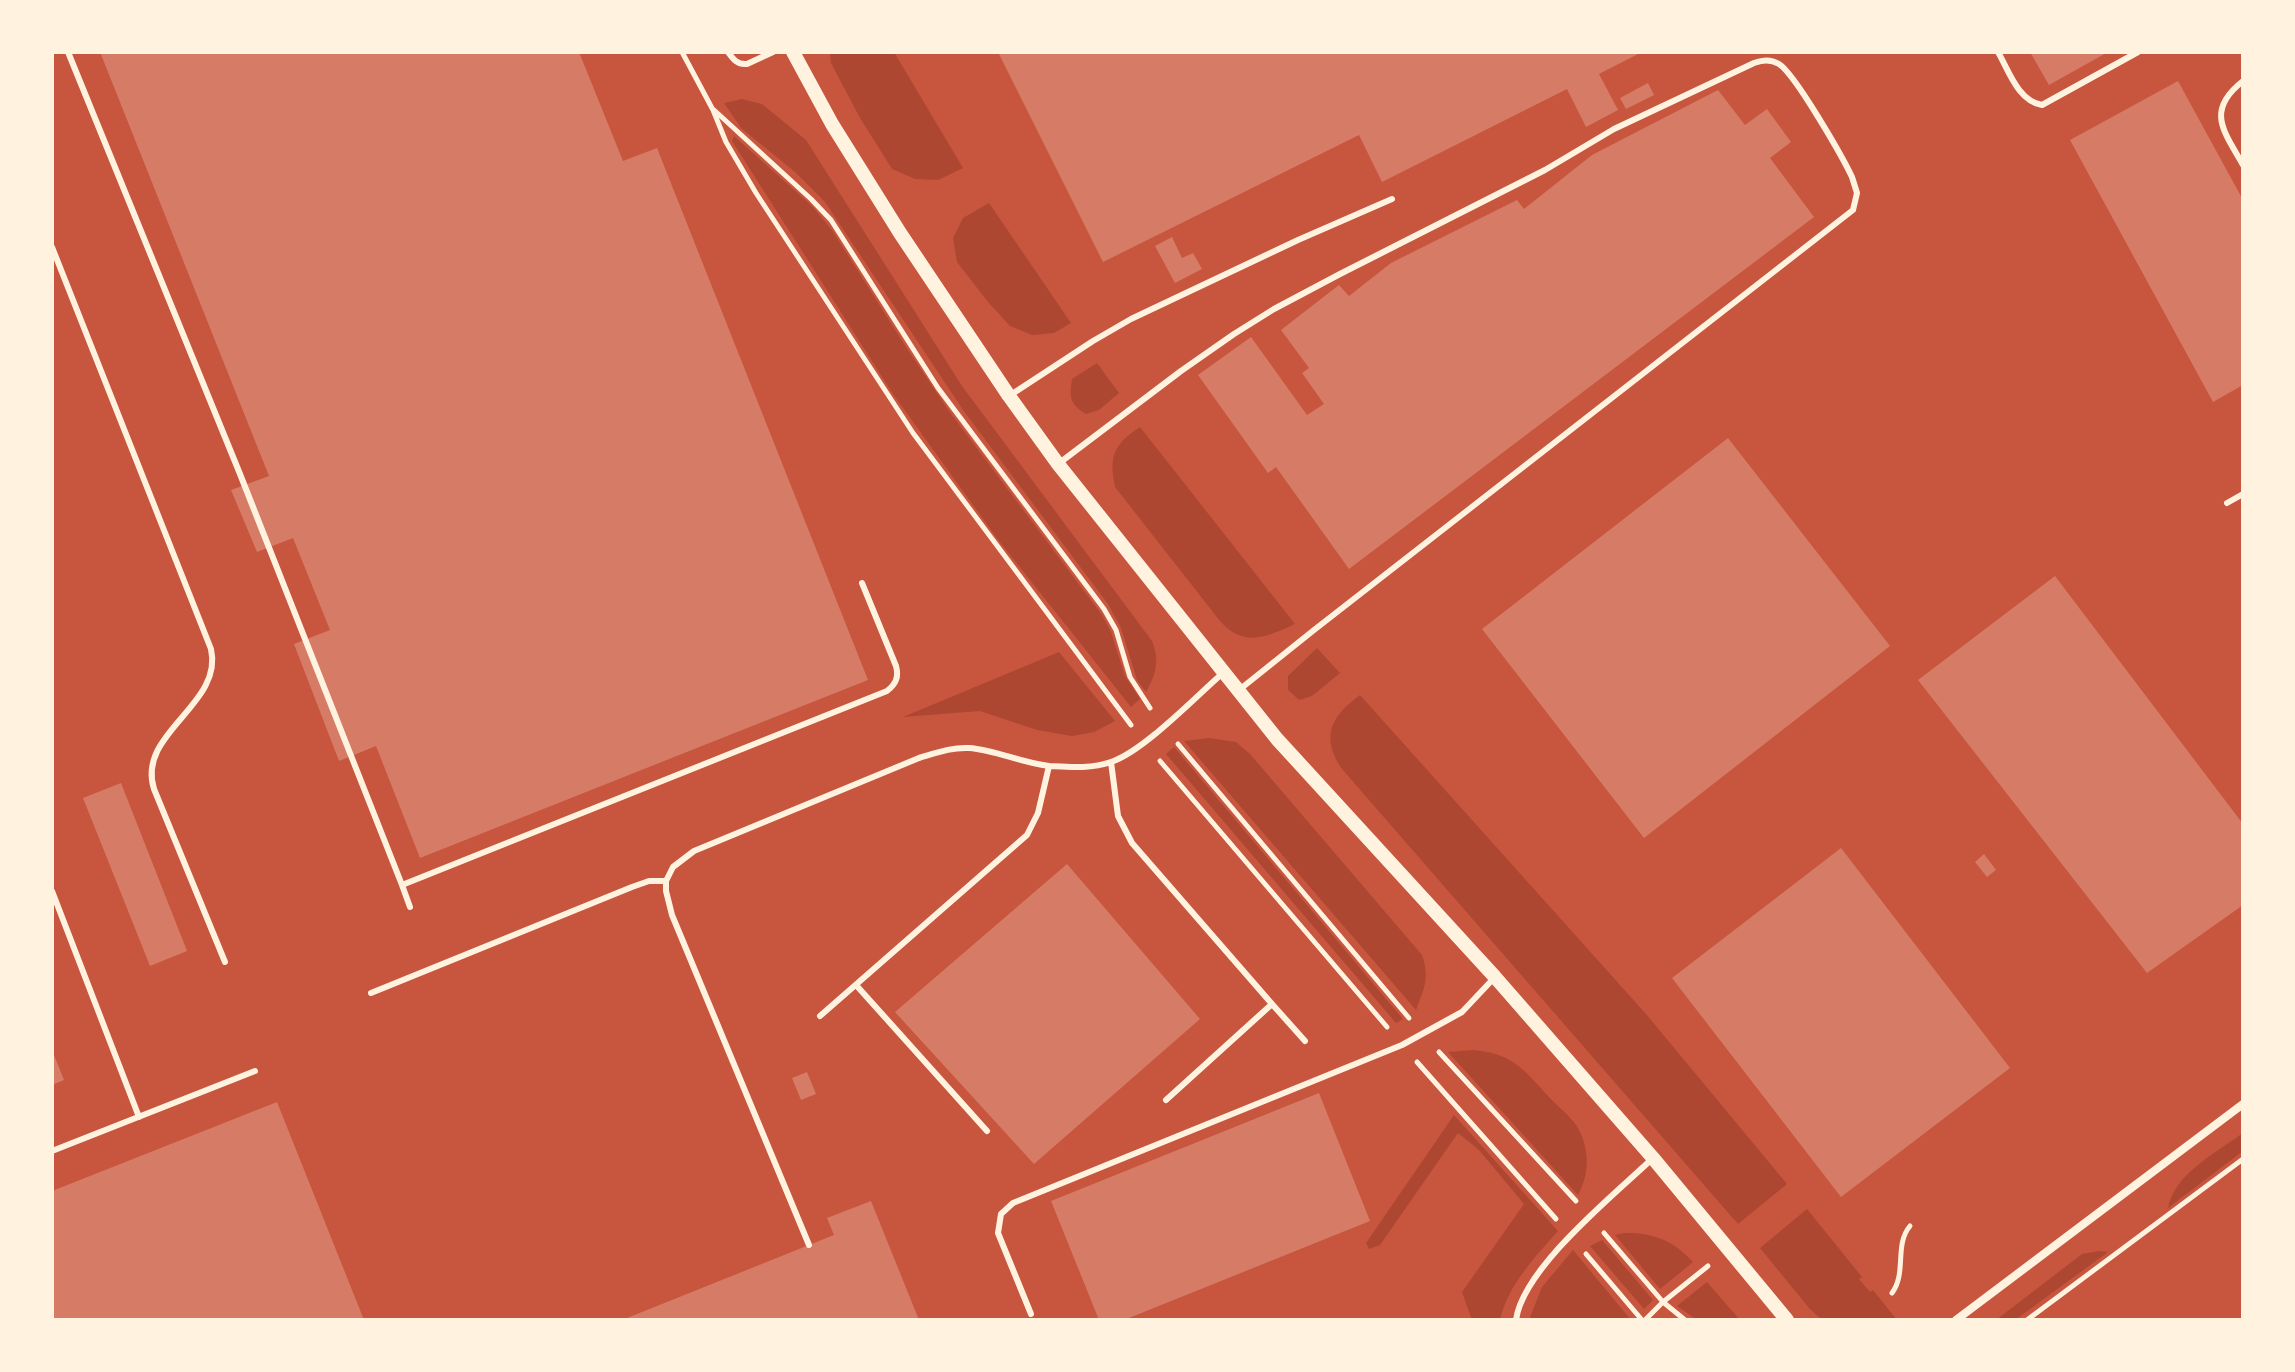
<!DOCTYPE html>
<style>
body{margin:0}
#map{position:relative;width:2295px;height:1372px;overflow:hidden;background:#c8553d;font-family:"Source Serif 4",serif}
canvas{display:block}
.frame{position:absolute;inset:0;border:54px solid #fff3e0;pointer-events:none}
</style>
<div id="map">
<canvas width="2295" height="1372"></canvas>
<div class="frame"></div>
</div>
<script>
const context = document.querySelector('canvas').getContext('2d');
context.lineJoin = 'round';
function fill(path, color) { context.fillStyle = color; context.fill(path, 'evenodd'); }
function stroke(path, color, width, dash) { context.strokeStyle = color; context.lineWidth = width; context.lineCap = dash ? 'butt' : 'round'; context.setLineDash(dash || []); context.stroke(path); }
fill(new Path2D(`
 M 830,52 L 894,52 L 963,168 L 938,180 L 915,179 L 892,169 L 860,118 L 831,63 Z
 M 742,99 L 762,104 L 806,140 L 962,386 L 1152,641 C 1160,660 1156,675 1146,692 L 1137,680 L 1121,628 L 1108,604 L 963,410 L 825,202 L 795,172 L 741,128 L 724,103 Z
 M 734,136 L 812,206 L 832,230 L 906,347 L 949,411 L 1102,615 L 1111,632 L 1125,676 L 1140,699 L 1131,707 L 999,541 L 893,394 L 732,141 Z
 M 989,203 L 1071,323 L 1054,333 L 1032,335 L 1010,326 L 988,302 L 957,262 L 953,238 L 963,218 Z
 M 1097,363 L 1119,393 L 1099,410 L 1086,414 C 1070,404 1069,398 1072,379 Z
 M 1140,427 L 1295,624 C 1266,637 1244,648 1220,621 L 1115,487 C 1109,456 1113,445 1140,427 Z
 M 1317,648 L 1340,673 L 1312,696 L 1299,700 L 1288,690 L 1288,676 Z
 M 1059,652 L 1115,721 L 1094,732 L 1072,736 L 1037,730 L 980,711 L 903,717 Z
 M 1360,695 L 1646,1014 L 1787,1184 L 1738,1224 L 1342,769 C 1320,737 1331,716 1360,695 Z
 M 1209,738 L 1236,742 L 1250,754 L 1422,955 C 1430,978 1424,989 1416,1010 L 1184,741 Z
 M 1174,747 L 1403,1019 L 1396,1023 L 1166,754 Z
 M 1474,1050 C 1514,1054 1524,1070 1550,1098 C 1559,1108 1573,1118 1579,1130 C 1590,1152 1589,1175 1578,1195 L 1448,1052 Z
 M 1454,1115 L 1558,1231 C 1535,1257 1508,1285 1500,1320 L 1472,1320 L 1462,1292 L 1524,1204 L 1479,1150 L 1458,1133 L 1380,1245 L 1369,1249 L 1366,1243 Z
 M 2243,1133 L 2243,1151 L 2168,1208 C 2175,1173 2216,1153 2243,1133 Z
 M 1807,1209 L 1862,1277 L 1859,1279 L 1870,1292 L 1873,1290 L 1897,1320 L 1822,1320 L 1809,1308 L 1760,1248 Z
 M 1624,1233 C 1653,1232 1674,1241 1693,1262 L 1660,1289 L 1615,1235 Z
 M 1602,1240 L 1653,1300 L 1644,1309 L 1590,1246 Z
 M 1573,1250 L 1631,1320 L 1529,1320 L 1542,1287 Z
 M 2099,1251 L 2108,1252 L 2015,1320 L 1996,1320 L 2082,1254 Z
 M 1707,1282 L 1740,1320 L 1697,1320 L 1677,1306 Z`), '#ae4732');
fill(new Path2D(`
 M 100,52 L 579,52 L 623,161 L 657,148 L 868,680 L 420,858 L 376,746 L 339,761 L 294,644 L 330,630 L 293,538 L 257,552 L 231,490 L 269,476 Z
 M 998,52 L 1642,52 L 1599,74 L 1618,110 L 1586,127 L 1567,89 L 1382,182 L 1359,135 L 1103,262 Z
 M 2030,52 L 2108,52 L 2049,85 Z
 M 2178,81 L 2243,200 L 2243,385 L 2213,402 L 2070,140 Z
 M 1648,83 L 1654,95 L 1626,109 L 1620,98 Z
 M 1718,90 L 1745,125 L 1767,109 L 1791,142 L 1770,158 L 1814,217 L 1349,569 L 1276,467 L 1268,473 L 1198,375 L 1251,337 L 1307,415 L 1324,404 L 1302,373 L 1309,368 L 1281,330 L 1339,285 L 1349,296 L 1391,263 L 1517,200 L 1524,209 L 1592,155 Z
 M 1172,237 L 1182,258 L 1193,253 L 1202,269 L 1175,283 L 1155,246 Z
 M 1728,438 L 1890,646 L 1644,838 L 1482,629 Z
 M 2055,576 L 2243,824 L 2243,905 L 2147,973 L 1918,680 Z
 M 121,783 L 187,951 L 150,966 L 83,798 Z
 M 1841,848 L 2010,1068 L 1841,1197 L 1672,978 Z
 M 1984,854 L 1996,870 L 1987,877 L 1975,862 Z
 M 1067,864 L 1200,1019 L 1034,1164 L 895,1012 Z
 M 52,1050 L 64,1080 L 52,1085 Z
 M 807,1072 L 816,1094 L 801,1100 L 792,1078 Z
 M 1319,1093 L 1370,1221 L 1124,1320 L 1099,1320 L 1051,1201 Z
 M 277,1102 L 364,1320 L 52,1320 L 52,1191 Z
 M 871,1201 L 919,1320 L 622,1320 L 834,1235 L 827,1218 Z`), '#d67c66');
stroke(new Path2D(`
 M 682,52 L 713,110 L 726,142 L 756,193 L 913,433 L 1131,725
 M 714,110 L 811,199 L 831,220 L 938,388 L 1104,609 L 1116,630 L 1130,677 L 1150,708
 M 1178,744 L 1409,1018
 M 1160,761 L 1387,1027
 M 1439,1052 L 1576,1201
 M 1417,1062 L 1556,1219
 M 1604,1233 L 1663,1302 L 1685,1320
 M 1586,1254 L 1642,1320
 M 1892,1293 C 1907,1273 1894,1245 1910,1226
 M 1645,1320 L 1663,1302 L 1708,1266
 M 2027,1320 L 2243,1159`), '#fff3e0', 5);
stroke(new Path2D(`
 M 68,52 L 240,474 L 402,885 L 887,691 C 896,684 899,677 896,666 L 862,583
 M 728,52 C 733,59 737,65 747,64 L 773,52
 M 1998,52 C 2009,71 2018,101 2042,105 L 2138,52
 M 2243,81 C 2205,111 2224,131 2243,165
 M 52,247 L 211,649 C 224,705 136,733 154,789 L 225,962
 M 1009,396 L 1093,341 L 1131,319 L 1298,240 L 1392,199
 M 1058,464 L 1181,371 L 1234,334 L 1274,309 L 1340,274 L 1545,170 L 1614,129 L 1754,63 C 1763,60 1770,59 1779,64 C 1795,74 1842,156 1852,177 L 1857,193 L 1853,210 L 1314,630 L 1239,690
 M 2227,503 L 2243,494
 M 1111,762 L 1118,816 L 1132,843 L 1272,1004 L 1166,1100
 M 666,881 L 666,891 L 672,915 L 809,1245
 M 402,885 L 410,907
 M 52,891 L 139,1117
 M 856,985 L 987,1131
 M 371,993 L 632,887 L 649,881 L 666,881 L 673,867 L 694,851 L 919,758 C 936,753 952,747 969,748 C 996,750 1021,763 1049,766
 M 1272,1004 L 1305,1041
 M 820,1016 L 1027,835 L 1038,813 L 1049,766 C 1069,767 1091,769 1111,762 C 1144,751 1195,697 1223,673
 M 52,1151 L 255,1071
 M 1031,1314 L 998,1233 L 1001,1214 L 1013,1203 L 1402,1045 L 1462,1012 L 1495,977
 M 1516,1320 C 1523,1268 1615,1194 1653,1158`), '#fff3e0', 6);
stroke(new Path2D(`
 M 1956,1320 L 2243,1104`), '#fff3e0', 8);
stroke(new Path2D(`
 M 793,52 L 832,124 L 900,233 L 1009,396 L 1058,464 L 1277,739 L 1495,977 L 1653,1158 L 1787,1320`), '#fff3e0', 14);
</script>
